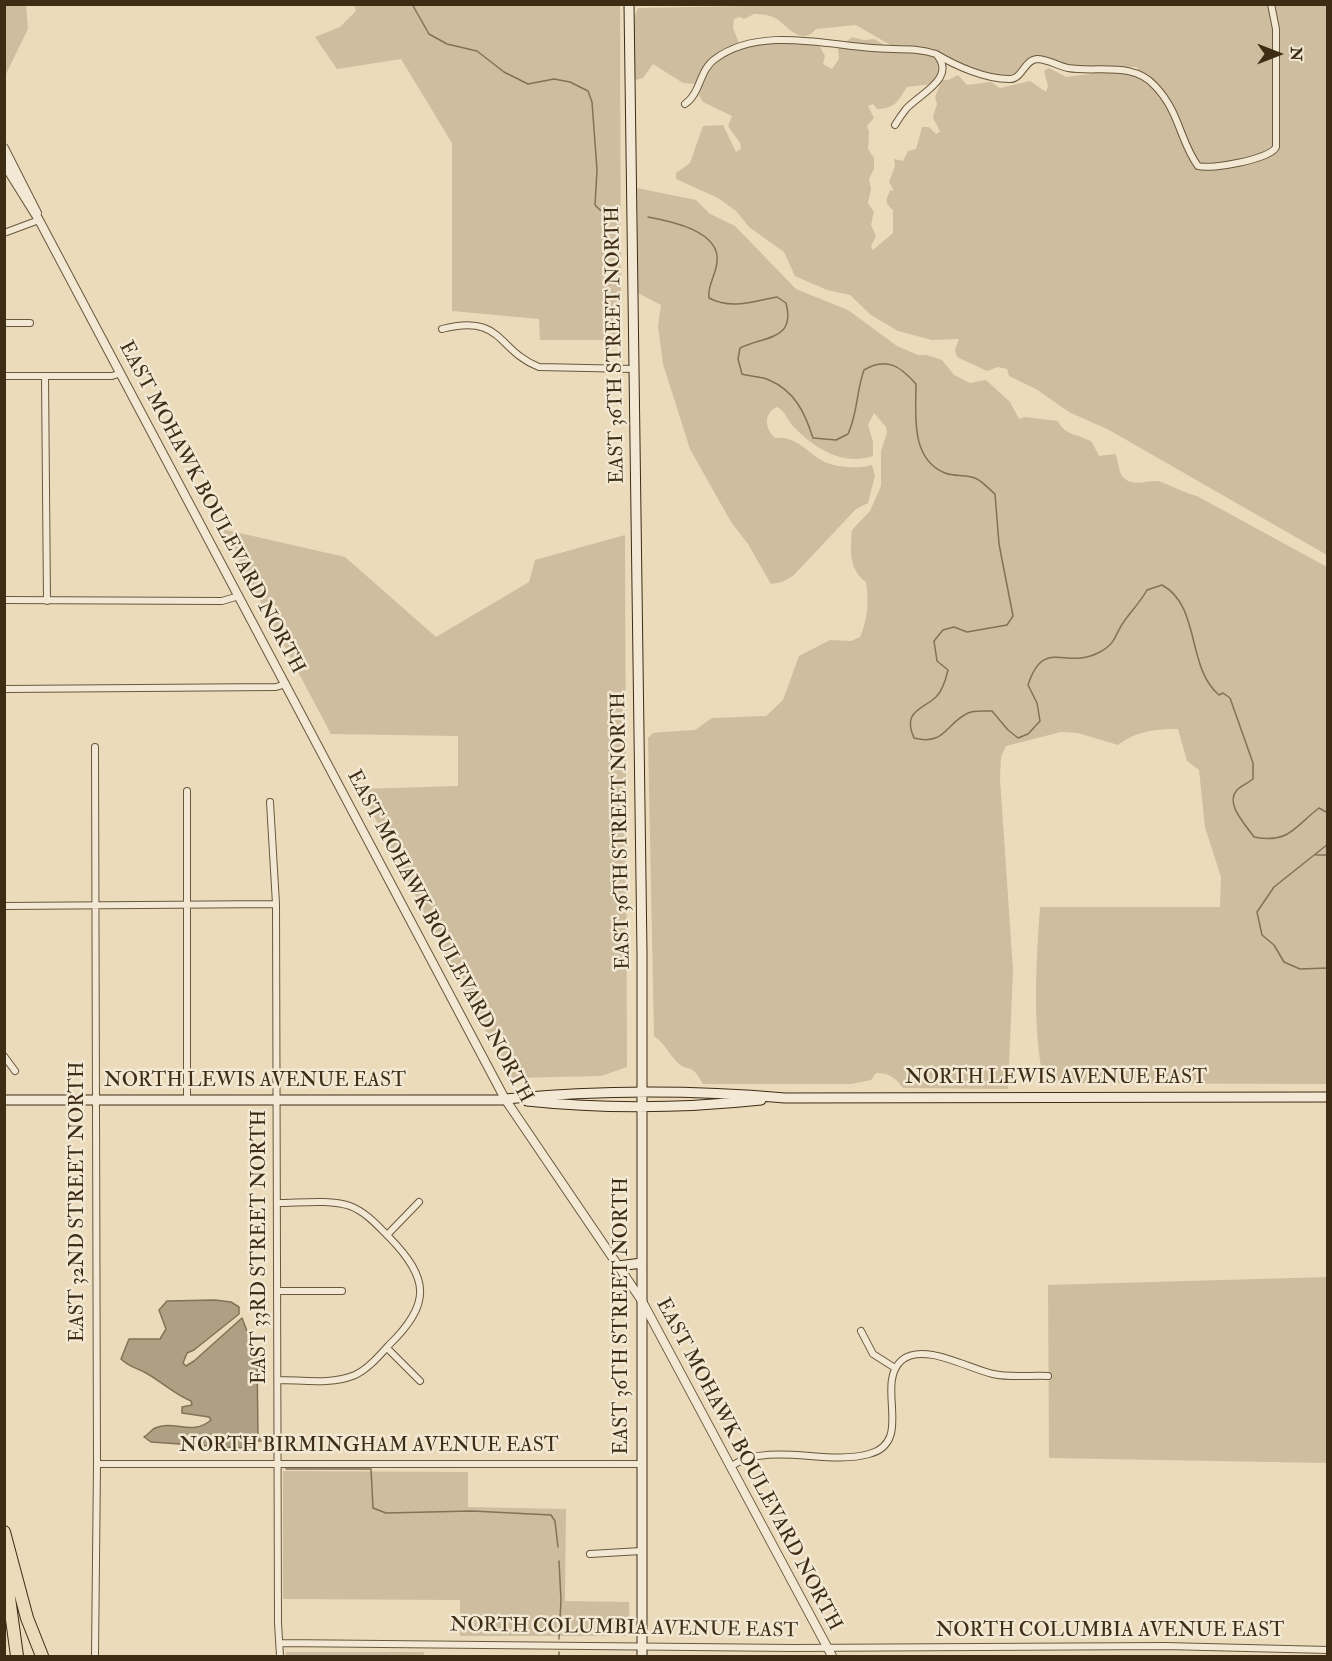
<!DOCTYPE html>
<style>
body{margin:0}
#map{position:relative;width:1332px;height:1661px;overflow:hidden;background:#ebdbbb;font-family:"IM FELL Double Pica",serif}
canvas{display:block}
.frame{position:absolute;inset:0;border:6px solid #3e2c15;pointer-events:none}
.north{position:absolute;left:1248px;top:24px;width:60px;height:60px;-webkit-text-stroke:4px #f2e8d3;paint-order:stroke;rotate:90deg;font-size:16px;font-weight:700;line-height:24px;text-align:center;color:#3e2c15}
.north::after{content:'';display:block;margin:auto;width:21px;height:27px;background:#3e2c15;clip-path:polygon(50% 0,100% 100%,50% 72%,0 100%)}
</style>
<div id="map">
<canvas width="1332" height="1661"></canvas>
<div class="frame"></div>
<div class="north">N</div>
</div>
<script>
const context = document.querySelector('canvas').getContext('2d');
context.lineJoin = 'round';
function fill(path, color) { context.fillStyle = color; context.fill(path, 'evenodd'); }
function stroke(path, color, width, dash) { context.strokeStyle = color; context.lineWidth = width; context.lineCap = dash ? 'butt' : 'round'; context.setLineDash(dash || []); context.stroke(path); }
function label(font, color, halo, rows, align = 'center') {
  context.font = font + ' "IM FELL Double Pica",serif'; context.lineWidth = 5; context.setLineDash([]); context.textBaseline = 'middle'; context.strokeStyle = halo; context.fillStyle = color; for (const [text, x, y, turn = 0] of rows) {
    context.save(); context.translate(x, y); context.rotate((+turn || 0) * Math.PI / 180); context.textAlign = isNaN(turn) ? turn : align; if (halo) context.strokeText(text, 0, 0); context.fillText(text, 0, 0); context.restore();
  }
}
fill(new Path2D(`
 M 5,4 L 26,5 L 28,29 L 5,76 Z
 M 857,4 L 1327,5 L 1327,555 L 1109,430 L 1069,412 L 1036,389 L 1009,376 L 1007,369 L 998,367 L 987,371 L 957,357 L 955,350 L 959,339 L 932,340 L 898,331 L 871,315 L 850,295 L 827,290 L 795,276 L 784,252 L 749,227 L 736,211 L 718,198 L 676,179 L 676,173 L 690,163 L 703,126 L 723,125 L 736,152 L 741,149 L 740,143 L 728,126 L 732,116 L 703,102 L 699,95 C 712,38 773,42 819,45 L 825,56 L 823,64 L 832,69 L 839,59 L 838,49 L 852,37 L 864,40 L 874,39 L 897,52 L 930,54 C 943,64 940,72 932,84 L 907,87 C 897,102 896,108 877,109 L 873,104 L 868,106 L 874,118 L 867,126 L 869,132 L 868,149 L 874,158 L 874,169 L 869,179 L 871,189 L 868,203 L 874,212 L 871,225 L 876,236 L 871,246 L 873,250 L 893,233 L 893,210 C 883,201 887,200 890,190 L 894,191 L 889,182 L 895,166 L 894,159 L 903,161 L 908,151 L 916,149 L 922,127 L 929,127 L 936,134 L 940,132 C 934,115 930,124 937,104 L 935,97 L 942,80 L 948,80 L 958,75 L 967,85 L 991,82 L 1000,88 L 1030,81 L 1046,92 L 1048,86 L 1044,71 L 1049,68 L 1066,77 L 1112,71 L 1139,75 L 1137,67 L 1090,69 L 1033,58 L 1028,60 L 1012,79 L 971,69 L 931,48 L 892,46 L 856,25 L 816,29 C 802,46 789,28 777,19 C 770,15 762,14 754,14 L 744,19 L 740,17 L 734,19 L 733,28 L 739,43 L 708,60 L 696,84 L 683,83 L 653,64 L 643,78 L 636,80 L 633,76 L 633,20 L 638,8 Z
 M 354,5 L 620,5 L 621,340 L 540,340 L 539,319 L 452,311 L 452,143 L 401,59 L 337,69 L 315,37 L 340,27 L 356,11 Z
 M 637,188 L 696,200 L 710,214 L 735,226 L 796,289 L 848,310 L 897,346 L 918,355 L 927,355 L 942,360 L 954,375 L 970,383 L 986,380 L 1010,402 L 1019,419 L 1025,417 L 1058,421 C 1065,436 1079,434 1092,442 L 1099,456 L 1115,454 C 1120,462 1117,473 1125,479 C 1133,486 1147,481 1157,481 C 1164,482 1187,494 1197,496 L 1327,567 L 1327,1084 L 1044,1083 C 1032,1025 1036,965 1040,907 L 1220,907 L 1221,877 L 1205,827 L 1199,770 L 1187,761 L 1178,729 C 1155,729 1137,731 1118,745 L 1078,733 L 1061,732 L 1006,746 L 1001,757 L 1000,779 L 1013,970 L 1008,1089 L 903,1088 C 895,1077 889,1073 876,1073 L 871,1080 L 851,1084 L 703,1084 C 690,1060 688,1074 676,1061 C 668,1052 664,1043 654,1036 L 648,738 L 653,733 L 663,732 L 695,730 L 712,718 L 766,716 L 783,700 L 799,656 L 830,640 L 851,641 L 860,637 C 868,619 869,601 866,582 C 849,570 850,550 852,530 L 870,511 L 881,486 L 881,451 L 887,433 L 886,427 L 874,413 L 868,425 L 873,442 L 873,456 C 843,466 815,449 794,427 C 787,420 786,412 777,407 C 763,413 765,429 775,438 C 795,436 805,450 821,460 C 834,468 858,469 872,465 L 875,476 L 868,503 L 856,509 L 793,576 L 782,582 L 771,584 L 748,544 L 731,522 L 690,449 L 663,364 L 658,326 L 661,305 L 638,293 Z
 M 222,529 L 345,557 L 436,637 L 529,582 L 535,560 L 625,535 L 627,1067 L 601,1076 L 510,1078 L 360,789 L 458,786 L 458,736 L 331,734 Z
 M 1327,1277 L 1327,1463 L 1049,1458 L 1048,1285 Z
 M 283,1471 L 468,1472 L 468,1507 L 566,1509 L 565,1601 L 629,1602 L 630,1636 L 460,1636 L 460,1600 L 283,1599 Z
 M 286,1652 L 424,1652 L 424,1656 L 286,1656 Z`), '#cebd9f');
const water = new Path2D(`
 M 215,1300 L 231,1302 L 239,1307 L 239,1314 L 194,1350 L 187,1353 L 183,1363 L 186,1366 L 194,1361 L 242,1318 L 257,1357 L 258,1435 L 261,1441 L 254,1441 L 252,1447 L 238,1448 L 151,1442 L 144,1437 C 148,1435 151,1430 155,1428 C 174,1420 193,1436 211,1420 L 209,1417 L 182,1413 L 182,1407 L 192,1405 L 191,1401 C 174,1394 162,1382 146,1373 C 137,1368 129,1367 121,1359 L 129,1339 L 160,1339 L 166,1329 L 159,1310 L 167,1301 Z`);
fill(water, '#b0a083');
stroke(water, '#827257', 1.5);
stroke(new Path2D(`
 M 412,4 L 429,34 L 447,44 L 477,51 L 504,72 L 528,84 L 554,79 L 570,82 L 588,91 L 592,102 L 597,170 L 595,205 L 600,210 L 617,216
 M 648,217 C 670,221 721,231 717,262 C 716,275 707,286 709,298 C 732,310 753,301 777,297 L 786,303 C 796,341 764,336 740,348 L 738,359 L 742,374 C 751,377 762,376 769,380 C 795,391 805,413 813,438 L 836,440 L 848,434 C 858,413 856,392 864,370 C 887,356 901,367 916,384 C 916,414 910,459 945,473 C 954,477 968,474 977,479 C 983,482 990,490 995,494 L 999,544 L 1013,616 L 1007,625 L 967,632 L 954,627 L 943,630 L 934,641 L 937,661 L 948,670 C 946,679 943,690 936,697 C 922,710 902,711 914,738 C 945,746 945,724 968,713 C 973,710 985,711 992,711 L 1008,730 L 1018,738 L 1028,734 L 1040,721 L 1037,703 L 1028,685 C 1044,636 1065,671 1100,652 C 1118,642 1114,634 1125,620 C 1133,609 1141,601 1147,590 L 1162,585 C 1201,606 1186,667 1219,695 L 1223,693 L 1230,698 L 1253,763 L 1253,779 C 1248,783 1241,786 1237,790 C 1224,804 1247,826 1254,837 C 1289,844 1294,827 1319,808 L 1328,813
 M 1328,844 L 1274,887 L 1257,912 L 1262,935 L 1274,945 L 1284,962 L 1300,969 L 1328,968
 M 1316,855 L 1328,855
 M 286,1469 L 371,1469 L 373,1508 L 386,1513 L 472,1511 L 551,1515 L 555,1521 L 558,1547
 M 559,1561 L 561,1600 L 559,1639
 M 559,1652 L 559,1656`), '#827257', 1.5);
const minor = new Path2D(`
 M 936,54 C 956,66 985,79 1009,79 C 1022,80 1024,60 1037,59 C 1047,59 1058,66 1068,68 C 1097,73 1133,61 1155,86 C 1180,112 1180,142 1198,166 C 1211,170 1271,159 1276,147 L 1276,29 L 1271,4
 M 685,104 C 701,93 699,70 715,59 C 758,27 823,44 872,48 C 894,50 915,47 936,54 C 958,78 919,94 906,109 C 902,114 898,120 895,125
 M 4,233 L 39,220
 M 4,323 L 30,323
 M 442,329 C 503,313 497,351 539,367 L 634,369
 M 4,376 L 112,376 L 121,373
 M 45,376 L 47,601
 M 4,600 L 222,601 L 239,596
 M 4,689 L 276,687 L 286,684
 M 95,747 L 97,1464 L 95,1656
 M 187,791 L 187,1100
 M 270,802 L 276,904 L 278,1623 L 280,1656
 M 4,906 L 276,904
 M 4,1056 L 15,1071
 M 277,1203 C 300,1203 329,1199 350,1206 C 366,1212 378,1226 389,1237 C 430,1279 431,1304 389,1345 C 379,1356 368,1369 355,1375 C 332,1385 302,1380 278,1380
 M 387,1235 L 419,1202
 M 278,1291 L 342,1291
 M 861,1331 L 873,1354 L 895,1368
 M 387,1348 L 420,1381
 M 97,1464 L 641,1464
 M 731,1466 C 771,1441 826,1466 869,1454 C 915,1442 874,1384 902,1360 C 924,1342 969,1369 993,1374 C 1010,1378 1030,1375 1048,1376
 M 590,1554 L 641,1551
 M 280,1643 L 793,1648 L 1165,1646 L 1328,1650`);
const tertiary = new Path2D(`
 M 4,148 L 37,213
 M 4,164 L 39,220 L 505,1099 L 642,1301 L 832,1656`);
const secondary = new Path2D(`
 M 629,4 L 642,952 L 642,1656
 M 505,1099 C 598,1090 692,1090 785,1098 L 1328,1097
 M 4,1100 L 510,1100
 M 527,1101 C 602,1109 686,1108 761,1100
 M 618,1266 L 642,1263`);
const motorway = new Path2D(`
 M 4,1532 L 27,1618 L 42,1656
 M 4,1561 L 17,1656`);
stroke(minor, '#69583e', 8);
stroke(tertiary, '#69583e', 10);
stroke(secondary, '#3e2c15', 11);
stroke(motorway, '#3e2c15', 14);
stroke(minor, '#f2e8d3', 6);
stroke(tertiary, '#f2e8d3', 8);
stroke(secondary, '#f2e8d3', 9);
stroke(motorway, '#ebdbbb', 12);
label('20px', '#3e2c15', '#f2e8d3', [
 ["EAST 36TH STREET NORTH",616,345,-91],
 ["EAST MOHAWK BOULEVARD NORTH",211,508,62],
 ["EAST 36TH STREET NORTH",622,831,-91],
 ["EAST MOHAWK BOULEVARD NORTH",439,937,62],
 ["NORTH LEWIS AVENUE EAST",1056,1079],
 ["NORTH LEWIS AVENUE EAST",255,1082],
 ["EAST 32ND STREET NORTH",79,1202,-90],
 ["EAST 33RD STREET NORTH",261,1247,-90],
 ["EAST 36TH STREET NORTH",623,1316,-90],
 ["NORTH BIRMINGHAM AVENUE EAST",369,1447],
 ["EAST MOHAWK BOULEVARD NORTH",748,1465,62],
 ["NORTH COLUMBIA AVENUE EAST",624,1629,1],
 ["NORTH COLUMBIA AVENUE EAST",1110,1632]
]);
</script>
